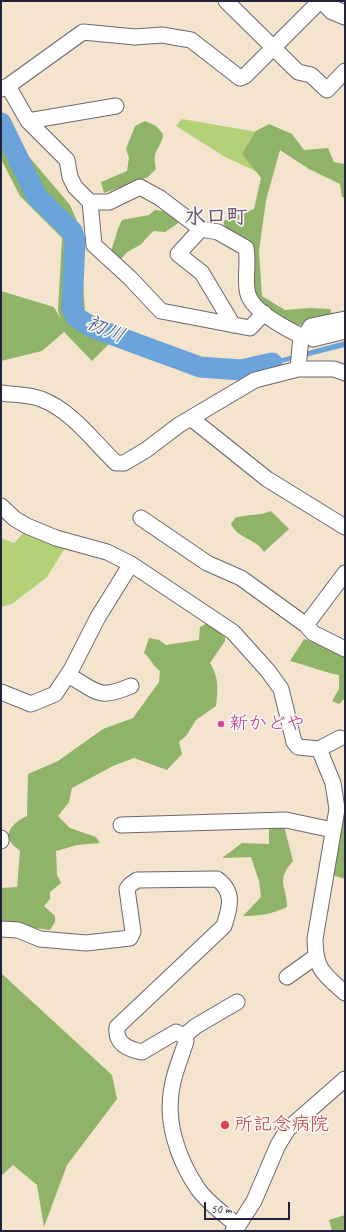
<!DOCTYPE html>
<meta charset="utf-8">
<style>
body{margin:0}
#map{position:relative;width:346px;height:1232px;overflow:hidden;background:#f4e4cd;font-family:Caveat,sans-serif}
canvas{display:block}
.frame{position:absolute;inset:0;border:2px solid #22223b;pointer-events:none}
.scale{position:absolute;left:204px;top:1202px;width:86px;height:18px;box-sizing:border-box;border:2px solid #22223b;border-top:0;padding-left:5px;font-size:12px;line-height:14px;white-space:nowrap;color:#22223b;-webkit-text-stroke:3px #f6f6f2;paint-order:stroke}
</style>
<div id="map">
<canvas width="346" height="1232"></canvas>
<div class="frame"></div>
<div class="scale">50 m</div>
</div>
<script>
const context = document.querySelector('canvas').getContext('2d');
context.lineJoin = 'round';
function fill(path, color) { context.fillStyle = color; context.fill(path, 'evenodd'); }
function stroke(path, color, width, dash) { context.strokeStyle = color; context.lineWidth = width; context.lineCap = dash ? 'butt' : 'round'; context.setLineDash(dash || []); context.stroke(path); }
function label(font, color, halo, rows, align = 'center') {
  context.font = font + ' Caveat,"Klee One",sans-serif'; context.lineWidth = 3.5; context.setLineDash([]); context.textBaseline = 'middle'; context.strokeStyle = halo; context.fillStyle = color; for (const [text, x, y, turn = 0] of rows) {
    context.save(); context.translate(x, y); context.rotate((+turn || 0) * Math.PI / 180); context.textAlign = isNaN(turn) ? turn : align; if (halo) context.strokeText(text, 0, 0); context.fillText(text, 0, 0); context.restore();
  }
}
fill(new Path2D(`
 M 182,119 L 269,134 L 260,173 L 225,157 L 176,126 Z
 M 26,530 L 67,545 L 47,577 L 12,604 L 1,607 L 1,538 L 14,543 Z`), '#b4d177');
fill(new Path2D(`
 M 1,117 L 8,132 L 70,205 L 83,235 L 82,263 L 85,313 L 114,328 L 160,343 L 176,352 L 200,359 L 247,362 L 241,373 L 199,374 L 156,362 L 109,344 L 92,361 L 64,332 L 42,351 L 1,361 L 1,291 L 54,307 L 60,318 L 58,310 L 62,238 L 20,196 L 1,159 Z
 M 145,121 L 156,126 L 163,134 C 162,149 151,148 156,169 L 148,177 L 104,193 L 101,182 L 127,171 L 129,158 L 126,149 L 135,126 Z
 M 269,124 L 292,134 L 304,150 L 328,148 L 334,162 L 345,164 L 345,198 L 342,197 L 340,184 L 309,169 L 280,150 L 266,200 L 259,251 L 262,296 L 285,310 L 310,308 L 330,309 L 333,317 L 317,324 L 286,326 L 249,294 L 247,249 L 227,232 L 223,221 L 254,209 L 261,178 L 242,154 L 256,131 Z
 M 155,210 L 164,211 L 180,222 L 165,232 L 154,231 C 148,235 145,241 140,245 C 133,249 127,251 122,258 L 115,260 L 110,253 C 115,242 116,231 122,220 L 149,215 Z
 M 271,511 L 289,529 L 264,552 C 257,539 238,539 231,524 L 235,518 C 247,514 260,516 271,511 Z
 M 209,622 L 225,633 L 225,641 L 210,663 C 219,677 218,690 216,706 L 196,720 L 186,736 L 179,742 L 182,754 L 167,770 L 134,758 L 113,766 L 72,788 L 69,802 L 58,816 L 70,828 L 96,837 L 100,843 L 77,845 L 56,851 L 57,875 L 61,883 L 50,892 L 50,899 L 44,906 L 55,916 L 55,922 L 50,930 L 1,924 L 1,888 L 17,887 L 20,851 C 17,848 12,845 10,841 C 4,830 18,820 27,816 L 28,774 L 58,761 L 103,729 L 133,718 L 159,682 L 160,671 C 153,666 151,659 144,653 L 149,638 L 159,640 L 166,645 L 199,640 L 200,627 Z
 M 304,639 L 345,653 L 345,698 L 339,704 L 332,701 L 339,689 L 339,675 C 322,672 307,665 290,661 Z
 M 341,814 L 345,815 L 345,879 L 329,874 Z
 M 269,825 L 284,826 L 293,861 C 275,882 287,885 287,907 C 272,914 260,916 243,916 L 261,897 L 259,881 L 251,857 L 222,858 L 242,843 L 269,844 Z
 M 1,973 L 112,1075 L 117,1099 L 67,1165 L 44,1227 L 37,1185 L 13,1165 L 1,1176 Z
 M 345,1215 L 345,1231 L 332,1231 L 329,1220 Z`), '#8fb368');
fill(new Path2D(`
 M 345,341 L 345,347 L 241,373 L 245,368 Z`), '#6ba4da');
stroke(new Path2D(`
 M 1,123 L 37,197 L 72,231 L 75,241 L 72,309 L 77,318 L 94,328 L 200,367 L 241,370 L 272,363`), '#6ba4da', 21);
const minor = new Path2D(`
 M 226,1 L 298,72 L 311,75 L 327,90 L 345,71
 M 8,86 L 28,121 L 67,160 L 70,177 L 75,187 L 90,202 L 109,202 L 140,187 L 160,198 L 201,229 L 218,232 L 246,248 C 249,262 244,283 248,294 C 252,311 287,329 301,336
 M 1,89 L 8,86 L 83,32 L 135,37 L 162,35 L 191,40 L 240,78 L 245,76 L 320,1
 M 28,121 L 116,106
 M 90,202 L 94,245 L 130,278 L 161,311 L 250,328 L 264,313
 M 201,229 L 178,254 L 202,273 L 233,325
 M 306,334 L 313,339 L 345,331
 M 298,369 L 301,336 L 306,334 L 311,326 L 345,319
 M 1,393 C 13,395 29,394 41,399 C 71,410 93,441 116,463 L 124,463 L 146,450 L 179,425 L 255,380 L 298,369 L 334,369 L 345,373
 M 192,419 L 267,479 L 345,527
 M 1,506 L 15,519 L 27,526 L 56,538 L 107,552 L 131,564 L 233,632 L 268,671 L 281,689 L 294,742 L 298,747 L 319,749 L 333,783 L 337,809 L 315,939 C 315,970 324,974 345,993
 M 141,518 L 207,563 L 241,578 L 306,625 L 313,633 L 345,649
 M 306,625 L 345,573
 M 68,675 C 98,692 98,700 131,686
 M 1,692 L 31,704 L 55,694 L 71,670 L 98,617 L 131,564
 M 319,749 L 340,738
 M 121,825 L 286,820 L 333,830
 M 1,838 L 1,841
 M 1,929 L 18,930 L 40,939 L 86,943 L 130,938 L 133,932 L 127,889 L 130,885 L 137,880 L 217,879 C 235,892 230,907 224,926 L 117,1027 C 115,1044 128,1049 142,1052 L 176,1032 L 184,1036 L 186,1041 C 182,1055 176,1068 173,1082 C 164,1119 177,1158 198,1189 C 208,1203 225,1215 238,1226
 M 287,977 L 315,957
 M 184,1036 L 196,1026 L 237,1002
 M 233,1231 L 238,1226 L 254,1201 L 278,1145 L 288,1129 L 345,1079`);
const major = new Path2D(`
 M 324,1 L 333,10 L 345,15`);
stroke(minor, '#6c666e', 17);
stroke(major, '#6c666e', 21);
stroke(minor, '#fff', 15);
stroke(major, '#fff', 19);
for (const [x, y, r, color] of [
 [221,724,4,"#d1479c"],
 [225,1125,5,"#e0444e"]
]) { const dot = new Path2D(); dot.arc(x, y, r, 0, 2 * Math.PI); context.fillStyle = color; context.fill(dot); stroke(dot, '#f6f6f2', 1.5); }
label('19px', '#b23c85', '#f6f6f2', [
 ["新かどや",229,724]
], 'left');
label('19px', '#be3a42', '#f6f6f2', [
 ["所記念病院",234,1125]
], 'left');
label('italic 20px', '#3f567b', '#f6f6f2', [
 ["初川",105,330,23]
]);
label('bold 21px', '#684e69', '#f6f6f2', [
 ["水口町",216,217]
]);
</script>
